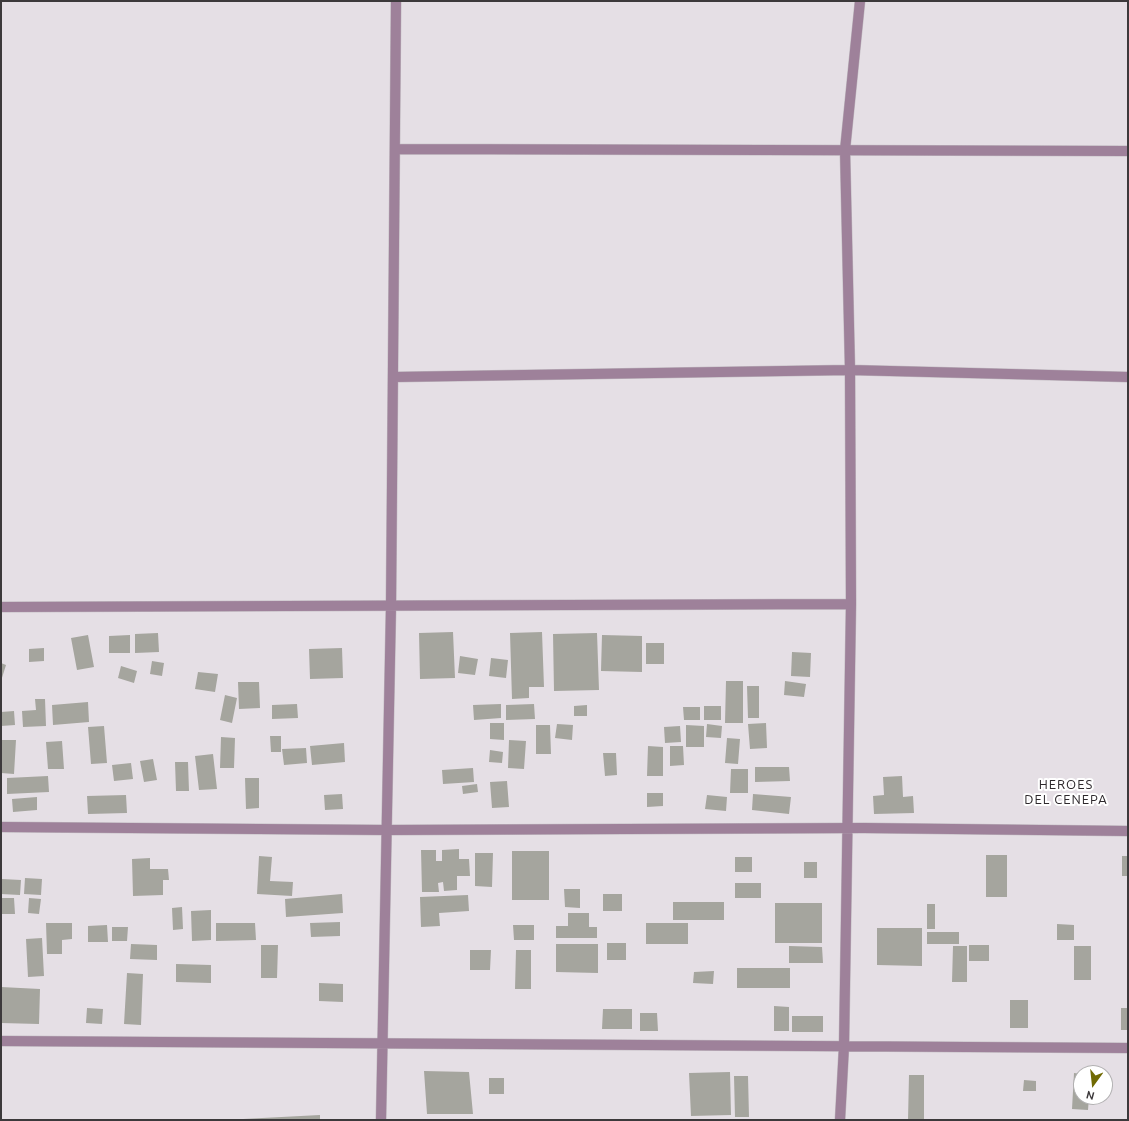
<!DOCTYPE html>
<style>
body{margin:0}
#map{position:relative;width:1129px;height:1121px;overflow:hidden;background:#e5dfe5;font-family:Ubuntu,sans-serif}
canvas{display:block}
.frame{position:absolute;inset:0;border:2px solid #3c393b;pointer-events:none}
.north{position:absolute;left:1073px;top:1065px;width:40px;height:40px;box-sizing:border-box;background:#fff;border:1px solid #b1b0b1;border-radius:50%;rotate:195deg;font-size:11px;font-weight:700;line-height:16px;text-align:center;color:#3c393b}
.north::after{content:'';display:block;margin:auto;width:14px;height:18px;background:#706a03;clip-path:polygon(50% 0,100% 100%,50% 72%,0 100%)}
</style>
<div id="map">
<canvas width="1129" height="1121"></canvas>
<div class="frame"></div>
<div class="north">N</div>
</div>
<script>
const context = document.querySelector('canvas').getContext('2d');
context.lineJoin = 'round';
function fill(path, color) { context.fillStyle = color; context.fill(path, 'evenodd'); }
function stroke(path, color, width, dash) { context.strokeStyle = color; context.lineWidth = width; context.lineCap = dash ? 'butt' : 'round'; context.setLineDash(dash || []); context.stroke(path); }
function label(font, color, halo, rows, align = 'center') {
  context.font = font + ' Ubuntu,sans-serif'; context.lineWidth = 4; context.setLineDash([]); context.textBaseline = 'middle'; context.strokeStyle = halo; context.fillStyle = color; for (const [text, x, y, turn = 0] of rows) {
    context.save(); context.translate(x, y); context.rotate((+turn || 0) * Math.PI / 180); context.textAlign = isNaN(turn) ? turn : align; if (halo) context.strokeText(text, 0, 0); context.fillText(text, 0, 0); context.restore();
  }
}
fill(new Path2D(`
 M 453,632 L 455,678 L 420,679 L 419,633 Z
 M 542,632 L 544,687 L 529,687 L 529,698 L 512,699 L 510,633 Z
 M 158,633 L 159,652 L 135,653 L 135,634 Z
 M 597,633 L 599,690 L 554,691 L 553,634 Z
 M 88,635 L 94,667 L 77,670 L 71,638 Z
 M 130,635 L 130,653 L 109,653 L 109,636 Z
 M 602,635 L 642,636 L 642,672 L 601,671 Z
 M 646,643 L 664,643 L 664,664 L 646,664 Z
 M 44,648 L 44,661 L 29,662 L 29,649 Z
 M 342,648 L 343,678 L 310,679 L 309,649 Z
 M 792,652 L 811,653 L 810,677 L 791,676 Z
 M 460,656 L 478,659 L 475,675 L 458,673 Z
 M 491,658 L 508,660 L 506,678 L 489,676 Z
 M 152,661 L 164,663 L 162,676 L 150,674 Z
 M 1,663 L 6,665 L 1,681 Z
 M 121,666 L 137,671 L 134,683 L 118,678 Z
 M 198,672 L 218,674 L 215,692 L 195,689 Z
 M 726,681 L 743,681 L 743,723 L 725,723 Z
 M 785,681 L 806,684 L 804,697 L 784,695 Z
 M 238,682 L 259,682 L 260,708 L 239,709 Z
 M 747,686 L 759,686 L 759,718 L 748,718 Z
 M 225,695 L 237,698 L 232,723 L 220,720 Z
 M 35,699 L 45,699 L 46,726 L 23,727 L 22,711 L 36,710 Z
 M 88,702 L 89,722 L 53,725 L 52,705 Z
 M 297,704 L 298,718 L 272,719 L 272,705 Z
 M 501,704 L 501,718 L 474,720 L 473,705 Z
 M 534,704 L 535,719 L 506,720 L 506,705 Z
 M 587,705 L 587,716 L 574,716 L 574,706 Z
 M 704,706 L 721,706 L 721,720 L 704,720 Z
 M 683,707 L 700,707 L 700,720 L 684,720 Z
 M 14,711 L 15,725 L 1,726 L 1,712 Z
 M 490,723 L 504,723 L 504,740 L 490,739 Z
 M 766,723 L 767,748 L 750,749 L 748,724 Z
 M 557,724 L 573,725 L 572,740 L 555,738 Z
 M 707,724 L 722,726 L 721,738 L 706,737 Z
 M 536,725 L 550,725 L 551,754 L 536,754 Z
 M 686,725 L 704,726 L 704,747 L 686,747 Z
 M 104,726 L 107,763 L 91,764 L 88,727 Z
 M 680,726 L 681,742 L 665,743 L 664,727 Z
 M 270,736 L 281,736 L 281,752 L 271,752 Z
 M 221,737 L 235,738 L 234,768 L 220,768 Z
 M 727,738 L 740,739 L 738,764 L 725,763 Z
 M 2,740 L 16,740 L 14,774 L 1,773 Z
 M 509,740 L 526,741 L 524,769 L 508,768 Z
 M 62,741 L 64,769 L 48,769 L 46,742 Z
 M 344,743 L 345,762 L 312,765 L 310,746 Z
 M 648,746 L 663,747 L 663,776 L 647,776 Z
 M 670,746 L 683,746 L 684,765 L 670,766 Z
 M 306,748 L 307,763 L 284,765 L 282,749 Z
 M 490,750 L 503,752 L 502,763 L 489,762 Z
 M 603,753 L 616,753 L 617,775 L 605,776 Z
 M 213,754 L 217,789 L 199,790 L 195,756 Z
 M 153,759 L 157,780 L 144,782 L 140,761 Z
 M 175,762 L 188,762 L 189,791 L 176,791 Z
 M 131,763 L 133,779 L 114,781 L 112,765 Z
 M 755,767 L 789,767 L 790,781 L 755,782 Z
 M 473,768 L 474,782 L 443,784 L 442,770 Z
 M 731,769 L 748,769 L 748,793 L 730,793 Z
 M 48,776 L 49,792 L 7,794 L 7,778 Z
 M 902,776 L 903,797 L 913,796 L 914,813 L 874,814 L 873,796 L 884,795 L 883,777 Z
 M 245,778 L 259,778 L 259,808 L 246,809 Z
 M 507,781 L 509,807 L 492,808 L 490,782 Z
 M 477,784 L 478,792 L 463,794 L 462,786 Z
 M 647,793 L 663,793 L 663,806 L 647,807 Z
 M 342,794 L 343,809 L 325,810 L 324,795 Z
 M 753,794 L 791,797 L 789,814 L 752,810 Z
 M 126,795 L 127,813 L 88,814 L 87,796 Z
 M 707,795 L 727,797 L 726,811 L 705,809 Z
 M 37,797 L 37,810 L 13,812 L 12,799 Z
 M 459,849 L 459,859 L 469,859 L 470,876 L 457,876 L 457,890 L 444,891 L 443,882 L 438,883 L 439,892 L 422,892 L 421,850 L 436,850 L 436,861 L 442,861 L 442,850 Z
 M 512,851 L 549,851 L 549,900 L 512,900 Z
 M 475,853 L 493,853 L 492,887 L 475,886 Z
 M 986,855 L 1007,855 L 1007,897 L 986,897 Z
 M 259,856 L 272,857 L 270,881 L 293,882 L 292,896 L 257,894 Z
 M 1122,856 L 1128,856 L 1128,876 L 1122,876 Z
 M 735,857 L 752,857 L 752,872 L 735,872 Z
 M 150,858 L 150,869 L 168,869 L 169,880 L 163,880 L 163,895 L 133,896 L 132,859 Z
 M 804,862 L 817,862 L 817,878 L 804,878 Z
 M 25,878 L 42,879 L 41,895 L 24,894 Z
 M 2,879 L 21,880 L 20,895 L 1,894 Z
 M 735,883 L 761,883 L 761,898 L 735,898 Z
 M 564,889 L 580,889 L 580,908 L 565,907 Z
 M 342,894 L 343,913 L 286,917 L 285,899 Z
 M 603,894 L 622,894 L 622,911 L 603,911 Z
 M 468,895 L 469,911 L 439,913 L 440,926 L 421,927 L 420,897 Z
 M 1,898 L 14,898 L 15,914 L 1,914 Z
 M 29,898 L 41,899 L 39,914 L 28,913 Z
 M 673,902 L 724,902 L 724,920 L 673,920 Z
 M 775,903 L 822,903 L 822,943 L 775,943 Z
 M 927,904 L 935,904 L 935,929 L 927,929 Z
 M 182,907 L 183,929 L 173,930 L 172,908 Z
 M 211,910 L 211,940 L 192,941 L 191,911 Z
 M 568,913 L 589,913 L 589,927 L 597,927 L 597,938 L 556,938 L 556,926 L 568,926 Z
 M 340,922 L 340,936 L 311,937 L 310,923 Z
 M 46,923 L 72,923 L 72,939 L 62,940 L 62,954 L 47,954 Z
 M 216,923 L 255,923 L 256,940 L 216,941 Z
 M 646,923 L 688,923 L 688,944 L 646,944 Z
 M 1057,924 L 1074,925 L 1074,940 L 1057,940 Z
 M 107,925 L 108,942 L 88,942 L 88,926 Z
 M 513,925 L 534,925 L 534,940 L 514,940 Z
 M 112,927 L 128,927 L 127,941 L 112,941 Z
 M 877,928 L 922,928 L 922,966 L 877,965 Z
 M 927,932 L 959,932 L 959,944 L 927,944 Z
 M 42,938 L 44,976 L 28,977 L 26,939 Z
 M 607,943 L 626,943 L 626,960 L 607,960 Z
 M 131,944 L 157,945 L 157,960 L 130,959 Z
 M 556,944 L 598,944 L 598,973 L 556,972 Z
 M 261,945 L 278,945 L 277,978 L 261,978 Z
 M 969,945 L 989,945 L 989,961 L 969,961 Z
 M 789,946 L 822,947 L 823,963 L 789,963 Z
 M 953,946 L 967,946 L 967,982 L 952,982 Z
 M 1074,946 L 1091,946 L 1091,980 L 1074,980 Z
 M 470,950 L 491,950 L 490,970 L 470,970 Z
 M 516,950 L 531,950 L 531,989 L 515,989 Z
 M 176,964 L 211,965 L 211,983 L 176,982 Z
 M 737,968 L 790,968 L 790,988 L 737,988 Z
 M 714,971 L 713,984 L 693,983 L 694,972 Z
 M 127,973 L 143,974 L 141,1025 L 124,1024 Z
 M 319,983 L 343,984 L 343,1002 L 319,1001 Z
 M 1,987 L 40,989 L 39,1024 L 1,1023 Z
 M 1010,1000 L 1028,1000 L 1028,1028 L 1010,1028 Z
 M 774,1006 L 789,1007 L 789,1031 L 774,1031 Z
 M 87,1008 L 103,1009 L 102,1024 L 86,1023 Z
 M 1121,1008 L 1128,1008 L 1128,1030 L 1121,1030 Z
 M 603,1009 L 632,1009 L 632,1029 L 602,1029 Z
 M 640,1013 L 657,1013 L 658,1031 L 640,1031 Z
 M 792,1016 L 823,1016 L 823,1032 L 792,1032 Z
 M 424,1071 L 469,1072 L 473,1114 L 427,1114 Z
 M 730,1072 L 731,1115 L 691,1116 L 689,1073 Z
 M 1074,1073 L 1081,1074 L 1081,1097 L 1089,1097 L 1088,1110 L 1072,1109 Z
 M 909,1075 L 924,1075 L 924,1120 L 908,1120 Z
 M 734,1076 L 748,1076 L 749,1117 L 735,1117 Z
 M 489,1078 L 504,1078 L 504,1094 L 489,1094 Z
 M 1024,1080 L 1036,1081 L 1036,1091 L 1023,1091 Z
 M 320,1115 L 320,1120 L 243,1120 L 243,1119 Z`), '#a5a59e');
const minor = new Path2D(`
 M 396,149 L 1128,151
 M 394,377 L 850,370 L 1128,377
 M 1,607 L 851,604
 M 1,827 L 387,830 L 864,828 L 1128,831
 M 1,1041 L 1128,1048
 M 381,1120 L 391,606 L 396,1
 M 840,1120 L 844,1046 L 851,604 L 850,370 L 845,150 L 860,1`);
stroke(minor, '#c0bac0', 11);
stroke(minor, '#9e819a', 10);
context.letterSpacing = '1px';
label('13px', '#2d282c', '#fff', [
 ["HEROES",1066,785],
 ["DEL CENEPA",1066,800]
]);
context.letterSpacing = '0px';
</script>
